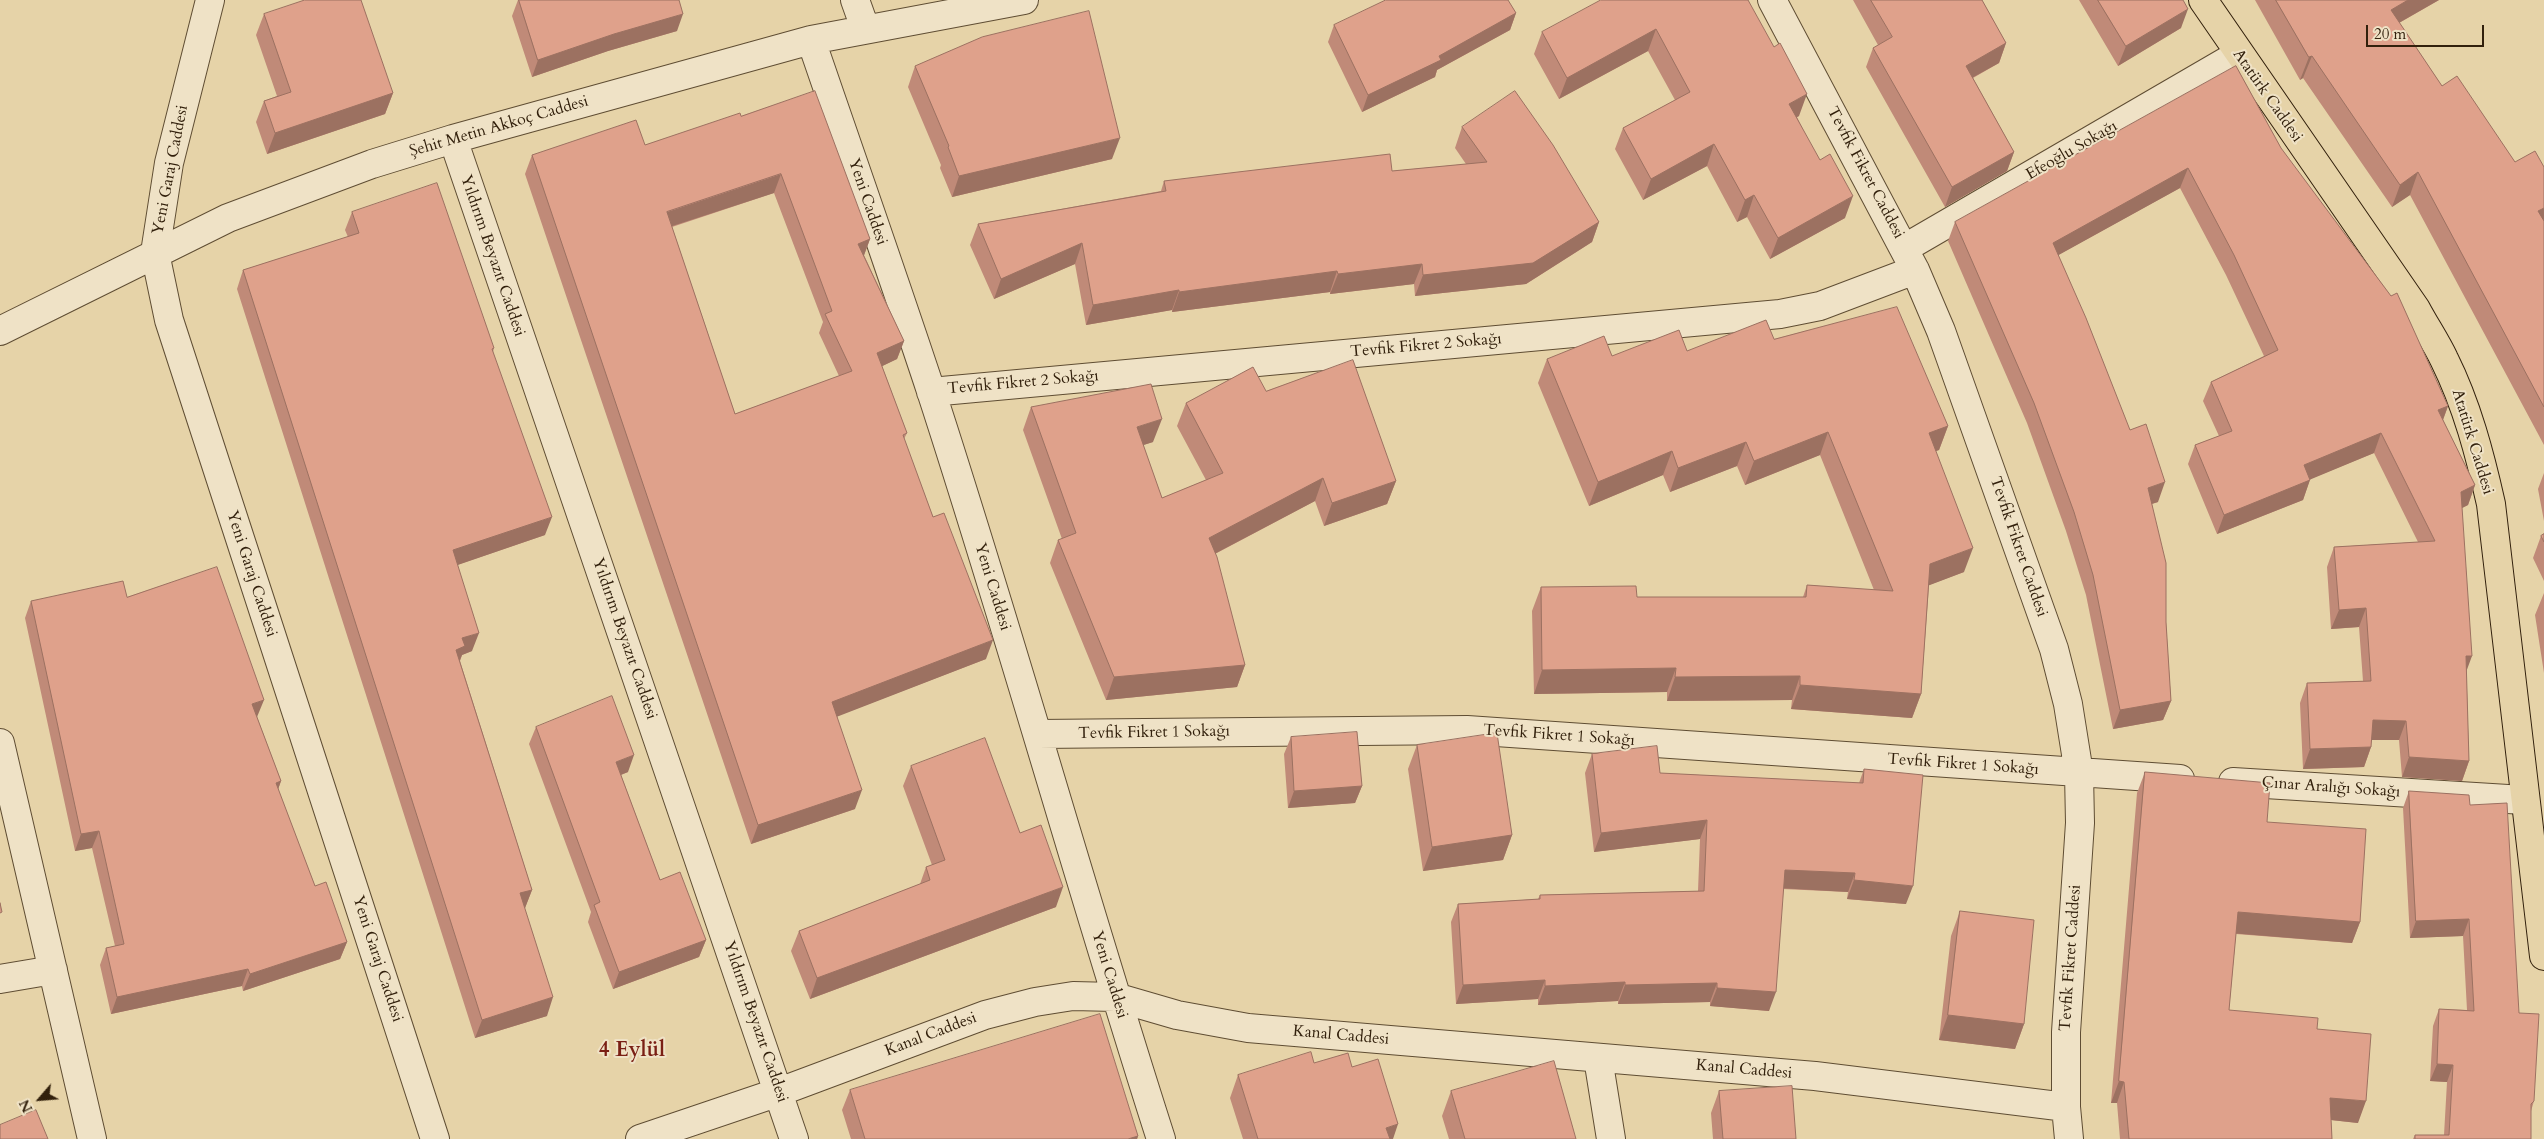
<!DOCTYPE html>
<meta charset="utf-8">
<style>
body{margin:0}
#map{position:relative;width:2544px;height:1139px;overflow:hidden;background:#e6d3a8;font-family:Cardo,serif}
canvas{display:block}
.north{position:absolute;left:15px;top:1074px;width:50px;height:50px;-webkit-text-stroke:4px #efe2c6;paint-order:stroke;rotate:243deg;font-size:14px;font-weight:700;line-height:20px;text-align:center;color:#32200c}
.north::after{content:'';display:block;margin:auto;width:18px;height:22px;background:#32200c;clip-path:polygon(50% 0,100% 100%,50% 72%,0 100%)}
.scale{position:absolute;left:2366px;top:25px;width:118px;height:22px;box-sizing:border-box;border:2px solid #32200c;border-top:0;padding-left:6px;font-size:15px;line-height:18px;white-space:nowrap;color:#32200c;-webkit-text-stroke:4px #efe2c6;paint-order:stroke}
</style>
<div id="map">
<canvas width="2544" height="1139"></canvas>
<div class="north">N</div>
<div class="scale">20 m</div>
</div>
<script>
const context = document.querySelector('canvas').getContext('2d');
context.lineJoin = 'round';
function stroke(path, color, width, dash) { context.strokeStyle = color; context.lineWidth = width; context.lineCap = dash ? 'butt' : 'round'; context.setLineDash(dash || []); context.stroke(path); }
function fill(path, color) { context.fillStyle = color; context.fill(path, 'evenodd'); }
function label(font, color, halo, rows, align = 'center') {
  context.font = font + ' Cardo,serif'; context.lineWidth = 4; context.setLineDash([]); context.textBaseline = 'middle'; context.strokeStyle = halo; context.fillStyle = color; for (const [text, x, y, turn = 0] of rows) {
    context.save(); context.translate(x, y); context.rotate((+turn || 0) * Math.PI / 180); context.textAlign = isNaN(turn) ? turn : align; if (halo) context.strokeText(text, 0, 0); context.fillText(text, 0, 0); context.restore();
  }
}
const minor = new Path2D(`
 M 210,0 L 169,163 L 155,253 L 169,320 L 435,1139
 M 855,0 L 865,28
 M 1772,0 L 1915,270 L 1941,331 L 2054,649 L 2068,704 L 2079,773 L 2080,823 L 2066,1032 L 2066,1107 L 2069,1139
 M 811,40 C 851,157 892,273 931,391 C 1012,639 1081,891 1161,1139
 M 453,139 L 794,1139
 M 1905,248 L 2239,54
 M 0,331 L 228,218 L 372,164 L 453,139 L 811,40 L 1024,0
 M 931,392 L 1780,314 L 1820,306 L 1915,270
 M 1038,734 L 1467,730 L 2180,779
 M 0,743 L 92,1139
 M 2233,782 L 2524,800
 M 0,979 L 53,970
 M 1598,1058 L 1611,1139
 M 640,1139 L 779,1092 L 985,1015 L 1035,1002 L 1073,996 L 1115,997 L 1177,1015 L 1248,1028 L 1815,1076 L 2066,1107`);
const major = new Path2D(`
 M 2203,0 L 2416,309 C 2425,326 2436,342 2444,359 C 2467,405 2480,455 2491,504 L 2544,956`);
stroke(minor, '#5f4d33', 30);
stroke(major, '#32200c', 30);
stroke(minor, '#efe2c6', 28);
stroke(major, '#e6d3a8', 28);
fill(new Path2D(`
 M 518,0 L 679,0 L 677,31 L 608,51 L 532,77 L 512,16 Z
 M 1748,0 L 1799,116 L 1797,117 L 1845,218 L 1770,259 L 1747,217 L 1737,222 L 1707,166 L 1643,200 L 1615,149 L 1623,128 L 1675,100 L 1648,51 L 1559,99 L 1534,54 L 1542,32 Z
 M 1853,0 L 1982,0 L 2006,43 L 1999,63 L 1973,78 L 2014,152 L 2007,171 L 1945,207 L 1866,67 L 1873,48 L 1878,45 Z
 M 2079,0 L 2183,0 L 2181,28 L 2118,66 Z
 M 2255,0 L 2439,0 L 2399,23 L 2442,86 L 2515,162 L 2544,167 L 2544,445 L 2410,195 L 2392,207 L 2303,78 L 2300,80 Z
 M 1516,13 L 1510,30 L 1437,70 L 1435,77 L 1362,112 L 1328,42 L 1334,25 Z
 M 264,14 L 393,93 L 385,114 L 267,154 L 256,122 L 264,101 L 277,96 L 256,35 Z
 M 915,66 L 1112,159 L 952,197 L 940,168 L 941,165 L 908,87 Z
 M 2236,66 L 2281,148 L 2448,406 L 2443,420 L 2475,485 L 2468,505 L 2462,508 L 2469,761 L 2462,781 L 2402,777 L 2399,740 L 2371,740 L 2371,747 L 2364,767 L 2303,769 L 2300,703 L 2307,683 L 2363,681 L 2359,627 L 2331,629 L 2327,567 L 2334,547 L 2418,542 L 2374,453 L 2310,479 L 2303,500 L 2217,534 L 2188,464 L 2195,445 L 2219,436 L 2203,401 L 2211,382 L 2264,356 L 2226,275 L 2180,188 L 2058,255 L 2158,502 L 2152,504 L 2166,622 L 2171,701 L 2163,720 L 2113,729 L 2086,595 L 2066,531 L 2027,423 L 1948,241 L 1955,222 Z
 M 741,116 L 870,239 L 864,255 L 904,341 L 897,359 L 882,366 L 907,433 L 904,439 L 986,659 L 837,716 L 855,809 L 751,844 L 525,174 L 532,155 L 645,145 ZM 774,193 L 823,322 L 819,333 L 839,376 L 735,414 L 672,227 Z
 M 1462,127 L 1599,222 L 1592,242 L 1526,284 L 1415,296 L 1414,284 L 1330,294 L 1330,292 L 1172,312 L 1172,310 L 1086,325 L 1075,264 L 994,299 L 970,245 L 978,224 L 1161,191 L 1164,181 L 1392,171 L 1466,164 L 1455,148 Z
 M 352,212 L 494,348 L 493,352 L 545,535 L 457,565 L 472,651 L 462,655 L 460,661 L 532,890 L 525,908 L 524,908 L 547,1016 L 475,1038 L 237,289 L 243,270 L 348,237 L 345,230 Z
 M 1774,339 L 1948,426 L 1939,450 L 1935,451 L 1964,572 L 1929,585 L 1921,694 L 1912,718 L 1791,709 L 1792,700 L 1667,701 L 1667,692 L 1534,694 L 1532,611 L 1541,587 L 1637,597 L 1803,597 L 1807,585 L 1874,590 L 1820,455 L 1745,485 L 1737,466 L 1670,492 L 1663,475 L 1589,506 L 1538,383 L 1547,359 L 1612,356 L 1687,351 Z
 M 1266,391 L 1396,481 L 1387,504 L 1324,526 L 1315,501 L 1215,554 L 1245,665 L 1237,687 L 1106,700 L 1050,563 L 1058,540 L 1062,539 L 1023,430 L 1031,407 L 1153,442 L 1143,445 L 1162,498 L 1206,480 L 1177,426 L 1186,403 Z
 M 2544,473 L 2544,521 L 2538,489 Z
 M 2544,534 L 2544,581 L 2533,558 L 2541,536 Z
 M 2544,593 L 2544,673 L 2535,615 Z
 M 127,597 L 257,717 L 281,781 L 278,789 L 315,886 L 347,942 L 340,959 L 243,991 L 242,986 L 111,1014 L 100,965 L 106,948 L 115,946 L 92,848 L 75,851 L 25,618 L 31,601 Z
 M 536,727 L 628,772 L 621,775 L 660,880 L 706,940 L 699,957 L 613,989 L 588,922 L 591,912 L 529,744 Z
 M 1291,737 L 1362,786 L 1355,803 L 1288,808 L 1284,754 Z
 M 1417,745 L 1512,835 L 1503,860 L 1423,871 L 1408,769 Z
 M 1592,754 L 1660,773 L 1859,783 L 1864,769 L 1906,904 L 1847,899 L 1848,892 L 1783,889 L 1769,1011 L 1710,1006 L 1710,1002 L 1618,1004 L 1618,1001 L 1538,1005 L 1538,999 L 1456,1004 L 1451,922 L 1458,904 L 1538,899 L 1540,895 L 1698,891 L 1700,839 L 1594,852 L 1585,773 Z
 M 911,766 L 1020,833 L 1056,907 L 810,999 L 791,951 L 799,931 L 920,884 L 926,867 L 932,865 L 903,786 Z
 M 2145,772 L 2267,822 L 2360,922 L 2352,943 L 2236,934 L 2229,1010 L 2317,1029 L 2358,1123 L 2331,1120 L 2332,1139 L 2120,1139 L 2117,1103 L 2111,1103 L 2137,793 Z
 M 2409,791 L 2470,805 L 2519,1013 L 2534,1101 L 2531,1111 L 2531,1139 L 2413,1139 L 2415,1135 L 2444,1135 L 2447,1082 L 2430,1081 L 2433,1026 L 2439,1009 L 2467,1010 L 2463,936 L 2410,938 L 2403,808 Z
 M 1960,911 L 2024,1024 L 2015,1049 L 1939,1040 L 1951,936 Z
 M 1314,1063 L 1352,1067 L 1393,1139 L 1243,1139 L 1230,1098 L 1238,1075 Z
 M 850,1090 L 1138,1136 L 1137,1139 L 851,1139 L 842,1110 Z
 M 1451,1091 L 1576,1139 L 1449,1139 L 1442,1116 Z
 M 1719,1091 L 1796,1139 L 1713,1139 L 1711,1113 Z`), '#c08a78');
fill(new Path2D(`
 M 2408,0 L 2439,0 L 2383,32 L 2391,10 Z
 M 2188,9 L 2181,28 L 2118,66 L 2126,46 Z
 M 1516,13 L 1510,30 L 1437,70 L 1435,77 L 1362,112 L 1368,95 Z
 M 683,14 L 677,31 L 608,51 L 532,77 L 538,60 L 614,34 Z
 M 1656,29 L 1648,51 L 1559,99 L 1567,78 Z
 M 2006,43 L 1999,63 L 1959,85 L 1966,66 Z
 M 2312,56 L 2303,78 L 2300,80 L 2309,57 Z
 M 393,93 L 385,114 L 267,154 L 275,133 Z
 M 1807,94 L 1799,116 L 1781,125 L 1789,104 Z
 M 1120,138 L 1112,159 L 952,197 L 959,176 Z
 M 1714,144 L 1707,166 L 1643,200 L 1651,179 Z
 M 2014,152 L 2007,171 L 1945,207 L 1952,187 Z
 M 2188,168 L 2180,188 L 2046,262 L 2053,243 Z
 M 2418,172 L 2410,195 L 2392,207 L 2400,185 Z
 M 781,174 L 774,193 L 660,230 L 667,212 Z
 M 1754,195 L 1747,217 L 1737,222 L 1745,200 Z
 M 1853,196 L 1845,218 L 1770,259 L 1778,238 Z
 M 2544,208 L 2544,226 L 2538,211 Z
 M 1599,222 L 1592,242 L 1526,284 L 1415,296 L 1423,275 Z
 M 870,239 L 863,258 L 858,244 Z
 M 1082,243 L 1075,264 L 994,299 L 1001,279 Z
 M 1422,264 L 1414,284 L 1330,294 L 1338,274 Z
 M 1337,271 L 1330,292 L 1172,312 L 1179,292 Z
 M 1179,290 L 1172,310 L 1086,325 L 1093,305 Z
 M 904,341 L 897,359 L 870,372 L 877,353 Z
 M 2448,406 L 2441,425 L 2438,410 Z
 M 1162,419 L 1153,442 L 1128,450 L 1137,427 Z
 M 1948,426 L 1939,450 L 1920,457 L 1929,433 Z
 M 1828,432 L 1820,455 L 1745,485 L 1754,461 Z
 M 2381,433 L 2374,453 L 2297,485 L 2304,465 Z
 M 1746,442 L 1737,466 L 1670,492 L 1678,468 Z
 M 1672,451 L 1663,475 L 1589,506 L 1598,482 Z
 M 1323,478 L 1315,501 L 1201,561 L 1209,538 Z
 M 2310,480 L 2303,500 L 2217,534 L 2224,515 Z
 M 1396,481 L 1387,504 L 1324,526 L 1332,503 Z
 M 2165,482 L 2158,502 L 2141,507 L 2148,488 Z
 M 2475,485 L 2468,505 L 2454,512 L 2461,492 Z
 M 552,517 L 545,535 L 446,569 L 453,550 Z
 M 1973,548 L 1964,572 L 1922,588 L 1930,564 Z
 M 2366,608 L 2359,627 L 2331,629 L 2339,610 Z
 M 479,633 L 472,651 L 462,655 L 458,665 L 456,650 L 462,638 Z
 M 993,640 L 986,659 L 826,721 L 832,702 Z
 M 2466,656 L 2472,656 L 2465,675 Z
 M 1245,665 L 1237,687 L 1106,700 L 1114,677 Z
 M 1676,668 L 1667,692 L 1534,694 L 1542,670 Z
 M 1800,676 L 1792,700 L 1667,701 L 1675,677 Z
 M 1800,685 L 1921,694 L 1912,718 L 1791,709 Z
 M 264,700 L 257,717 L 246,721 L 252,704 Z
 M 2171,701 L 2163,720 L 2113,729 L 2120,710 Z
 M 2373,720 L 2406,721 L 2399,740 L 2366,740 Z
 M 2371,747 L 2364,767 L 2303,769 L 2310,749 Z
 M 634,755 L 628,772 L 610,779 L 616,762 Z
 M 2409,757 L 2469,761 L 2462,781 L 2402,777 Z
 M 281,781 L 275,798 L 276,783 Z
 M 1362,786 L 1355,803 L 1288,808 L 1294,791 Z
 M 862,790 L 855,809 L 751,844 L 758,825 Z
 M 1707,820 L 1700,839 L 1594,852 L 1601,833 Z
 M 99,831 L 92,848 L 75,851 L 81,834 Z
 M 1512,835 L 1503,860 L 1423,871 L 1432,847 Z
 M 1785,870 L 1855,873 L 1848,892 L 1778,888 Z
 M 1854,880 L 1913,886 L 1906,904 L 1847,899 Z
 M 1063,887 L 1056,907 L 810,999 L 817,978 Z
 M 532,890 L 525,908 L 513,912 L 520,893 Z
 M 2238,912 L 2360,922 L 2352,943 L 2230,933 Z
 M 2469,919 L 2463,936 L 2410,938 L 2416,921 Z
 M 706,940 L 699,957 L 613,989 L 619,972 Z
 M 347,942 L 340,959 L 243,991 L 250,974 Z
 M 248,969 L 242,986 L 111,1014 L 117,997 Z
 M 1545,980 L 1538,999 L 1456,1004 L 1463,985 Z
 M 1625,982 L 1618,1001 L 1538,1005 L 1545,986 Z
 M 1717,983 L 1710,1002 L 1618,1004 L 1625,985 Z
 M 1717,988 L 1776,992 L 1769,1011 L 1710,1006 Z
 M 553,997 L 547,1016 L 475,1038 L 482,1020 Z
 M 1948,1015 L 2024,1024 L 2015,1049 L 1939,1040 Z
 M 2437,1064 L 2453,1065 L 2447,1082 L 2430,1081 Z
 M 2119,1081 L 2124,1082 L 2117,1103 L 2111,1103 Z
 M 2330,1098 L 2366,1101 L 2358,1123 L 2322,1119 Z
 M 1398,1124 L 1393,1139 L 1382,1139 L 1386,1128 Z
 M 1138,1136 L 1137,1139 L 1128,1139 Z`), '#9c7161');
const building = new Path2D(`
 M 305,0 L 361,0 L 393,93 L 275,133 L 264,101 L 291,92 L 264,14 Z
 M 519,0 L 679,0 L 683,14 L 614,34 L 538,60 Z
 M 1386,0 L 1508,0 L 1516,13 L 1439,56 L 1441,60 L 1368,95 L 1334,25 Z
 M 1601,0 L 1748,0 L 1774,47 L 1780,43 L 1807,94 L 1789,104 L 1820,160 L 1830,154 L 1853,196 L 1778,238 L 1754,195 L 1745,200 L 1714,144 L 1651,179 L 1623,128 L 1690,92 L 1656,29 L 1567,78 L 1542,32 Z
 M 1871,0 L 1982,0 L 2006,43 L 1966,66 L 2014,152 L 1952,187 L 1873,48 L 1892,37 Z
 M 2098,0 L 2183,0 L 2188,9 L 2126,46 Z
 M 2276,0 L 2408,0 L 2391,10 L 2442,86 L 2457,76 L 2515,162 L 2535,151 L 2544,167 L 2544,208 L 2538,211 L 2544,221 L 2544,407 L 2418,172 L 2400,185 L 2312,56 L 2309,57 Z
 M 1089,11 L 1120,138 L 959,176 L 948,147 L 949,146 L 915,66 L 982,37 Z
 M 2236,66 L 2281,148 L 2391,296 L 2397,293 L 2448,406 L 2438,410 L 2475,485 L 2461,492 L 2472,656 L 2466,656 L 2469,761 L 2409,757 L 2406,721 L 2373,720 L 2371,747 L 2310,749 L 2307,683 L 2371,681 L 2366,608 L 2339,610 L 2334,547 L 2435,541 L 2381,433 L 2304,465 L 2310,480 L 2224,515 L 2195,445 L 2232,431 L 2211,382 L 2278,350 L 2234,255 L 2188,168 L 2053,243 L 2086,318 L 2130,430 L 2146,424 L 2165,482 L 2148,488 L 2166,563 L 2166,622 L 2171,701 L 2120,710 L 2093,575 L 2074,512 L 2034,403 L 1955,222 Z
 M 815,91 L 870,239 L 858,244 L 904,341 L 877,353 L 907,433 L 903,435 L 933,517 L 944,513 L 993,640 L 832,702 L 862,790 L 758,825 L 532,155 L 636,120 L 645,145 L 740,113 L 741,116 ZM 781,174 L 832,311 L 825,314 L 852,371 L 735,414 L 667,212 Z
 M 1515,91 L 1553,145 L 1599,222 L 1533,263 L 1423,275 L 1422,264 L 1338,274 L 1337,271 L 1179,292 L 1179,290 L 1093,305 L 1082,243 L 1001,279 L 978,224 L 1166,191 L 1164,181 L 1238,172 L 1390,154 L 1392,171 L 1487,162 L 1462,127 Z
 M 437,183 L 494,348 L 492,349 L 552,517 L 453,550 L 479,633 L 462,638 L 465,646 L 456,650 L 532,890 L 520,893 L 553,997 L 482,1020 L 243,270 L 359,233 L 352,212 Z
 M 1897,307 L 1948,426 L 1929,433 L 1973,548 L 1930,564 L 1921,694 L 1800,685 L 1800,676 L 1675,677 L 1676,668 L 1542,670 L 1541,587 L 1636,586 L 1637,597 L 1806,597 L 1807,585 L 1893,591 L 1828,432 L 1754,461 L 1746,442 L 1678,468 L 1672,451 L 1598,482 L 1547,359 L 1604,336 L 1612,356 L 1679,330 L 1687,351 L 1766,320 L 1774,339 Z
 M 1353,360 L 1396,481 L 1332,503 L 1323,478 L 1209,538 L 1217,557 L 1245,665 L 1114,677 L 1058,540 L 1076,533 L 1031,407 L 1151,384 L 1162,419 L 1137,427 L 1162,498 L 1223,473 L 1186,403 L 1253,367 L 1266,391 Z
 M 2544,534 L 2544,542 L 2541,536 Z
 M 217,567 L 264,700 L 252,704 L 281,781 L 276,783 L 315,886 L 326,882 L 347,942 L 250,974 L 248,969 L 117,997 L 106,948 L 124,944 L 99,831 L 81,834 L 31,601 L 123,581 L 127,597 Z
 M 612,696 L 634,755 L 616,762 L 660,880 L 680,872 L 706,940 L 619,972 L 594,905 L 600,902 L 536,727 Z
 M 1357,732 L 1362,786 L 1294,791 L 1291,737 Z
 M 1497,733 L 1512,835 L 1432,847 L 1417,745 Z
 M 985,738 L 1020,833 L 1041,825 L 1063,887 L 817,978 L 799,931 L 930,880 L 926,867 L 945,860 L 911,766 Z
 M 1657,746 L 1660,773 L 1863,783 L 1864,769 L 1923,775 L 1913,886 L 1854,880 L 1855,873 L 1785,870 L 1776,992 L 1717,988 L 1717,983 L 1625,985 L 1625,982 L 1545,986 L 1545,980 L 1463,985 L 1458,904 L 1540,899 L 1540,895 L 1704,891 L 1707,820 L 1601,833 L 1592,754 Z
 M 2145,772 L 2270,783 L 2267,822 L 2366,829 L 2360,922 L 2238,912 L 2229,1010 L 2318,1018 L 2317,1029 L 2371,1034 L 2366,1101 L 2330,1098 L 2332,1139 L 2129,1139 L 2124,1082 L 2119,1081 Z
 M 2409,791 L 2469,795 L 2470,805 L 2507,803 L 2519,1013 L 2539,1014 L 2534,1101 L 2531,1104 L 2531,1139 L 2415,1139 L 2415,1135 L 2449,1135 L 2453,1065 L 2437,1064 L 2439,1009 L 2474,1011 L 2469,919 L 2416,921 Z
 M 0,903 L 2,912 L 0,913 Z
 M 1960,911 L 2034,920 L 2024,1024 L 1948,1015 Z
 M 1100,1014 L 1138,1136 L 1128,1139 L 865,1139 L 850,1090 Z
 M 1311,1052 L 1314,1063 L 1348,1053 L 1352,1067 L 1378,1059 L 1398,1124 L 1386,1128 L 1390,1139 L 1258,1139 L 1238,1075 Z
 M 1554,1061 L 1576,1139 L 1465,1139 L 1451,1091 Z
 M 1792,1086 L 1796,1139 L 1723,1139 L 1719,1091 Z
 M 36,1110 L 48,1139 L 0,1139 L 0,1125 Z`);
fill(building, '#dfa18b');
stroke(building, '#9c7161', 1);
label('16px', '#32200c', '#efe2c6', [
 ["Atatürk Caddesi",2267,96,55],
 ["Şehit Metin Akkoç Caddesi",499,127,-16],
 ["Efeoğlu Sokağı",2072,151,-30],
 ["Yeni Garaj Caddesi",171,170,-79],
 ["Tevfik Fikret Caddesi",1865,173,62],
 ["Yeni Caddesi",867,202,71],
 ["Yıldırım Beyazıt Caddesi",492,256,71],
 ["Tevfik Fikret 2 Sokağı",1426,346,-5],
 ["Tevfik Fikret 2 Sokağı",1023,383,-5],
 ["Atatürk Caddesi",2472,442,73],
 ["Tevfik Fikret Caddesi",2018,547,71],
 ["Yeni Garaj Caddesi",251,574,72],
 ["Yeni Caddesi",992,587,73],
 ["Yıldırım Beyazıt Caddesi",624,639,71],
 ["Tevfik Fikret 1 Sokağı",1154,733,-1],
 ["Tevfik Fikret 1 Sokağı",1559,736,4],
 ["Tevfik Fikret 1 Sokağı",1963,765,4],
 ["Çınar Aralığı Sokağı",2331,788,4],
 ["Tevfik Fikret Caddesi",2071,958,-86],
 ["Yeni Garaj Caddesi",377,959,72],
 ["Yeni Caddesi",1109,975,73],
 ["Yıldırım Beyazıt Caddesi",755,1022,71],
 ["Kanal Caddesi",931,1035,-21],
 ["Kanal Caddesi",1341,1036,5],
 ["Kanal Caddesi",1744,1070,5]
]);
label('bold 21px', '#7a1f14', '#efe2c6', [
 ["4 Eylül",632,1051]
]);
</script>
